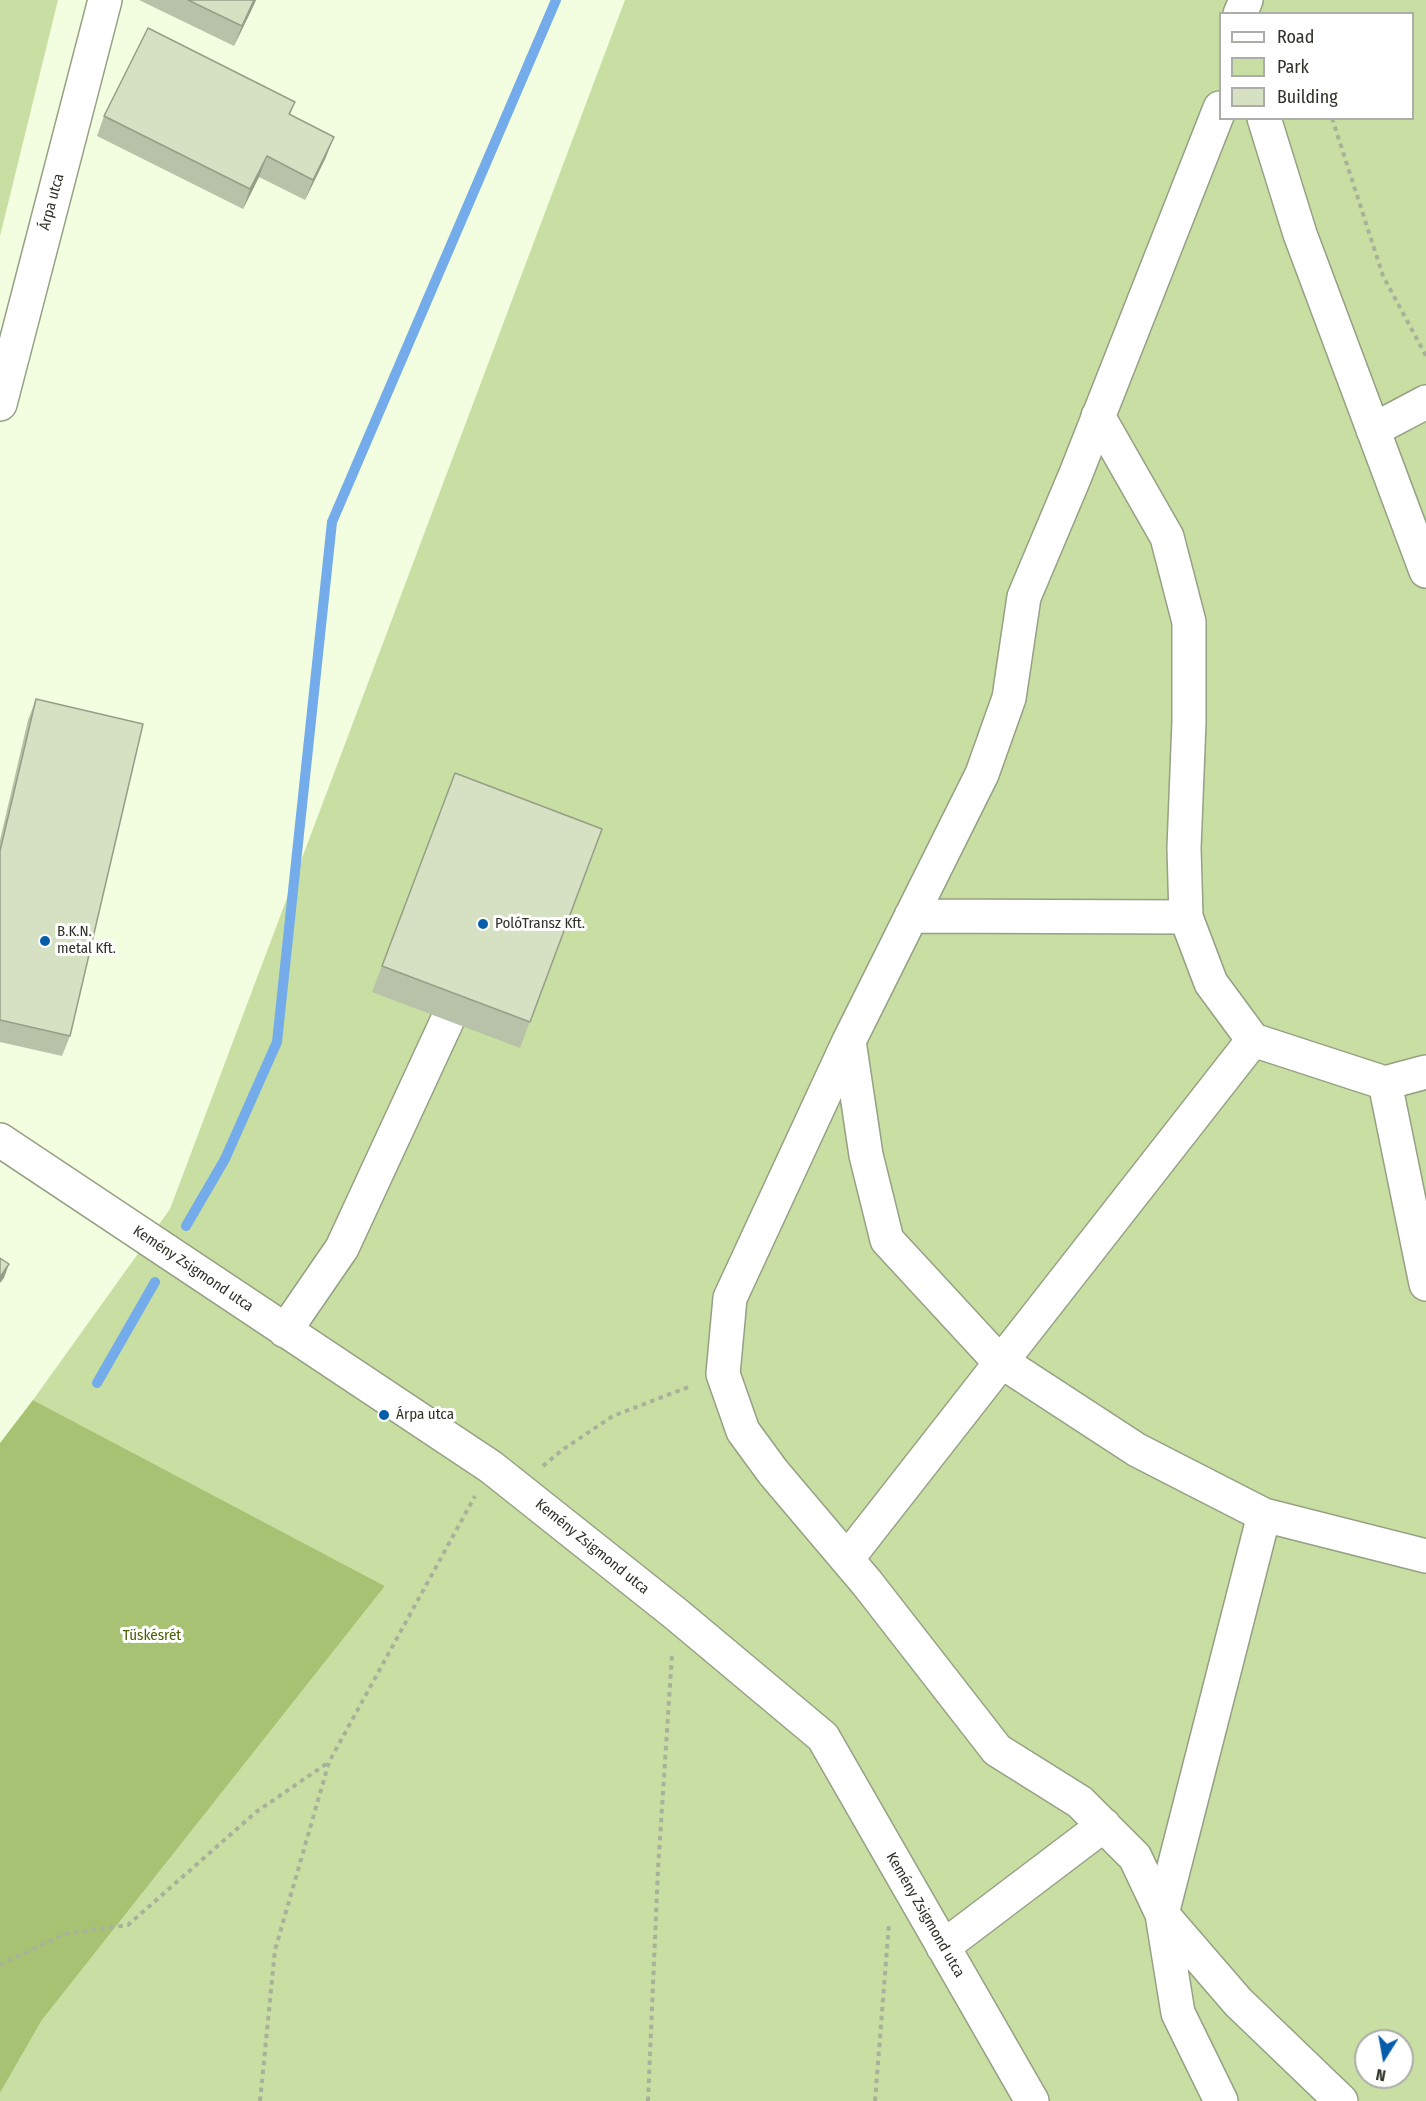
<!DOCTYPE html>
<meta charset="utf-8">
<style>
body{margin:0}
#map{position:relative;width:1426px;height:2101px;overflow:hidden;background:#f2fedf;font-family:"Fira Sans Condensed",sans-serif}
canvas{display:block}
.legend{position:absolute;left:1219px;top:12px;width:195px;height:108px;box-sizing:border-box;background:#fff;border:2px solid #abada9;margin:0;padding:8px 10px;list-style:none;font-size:18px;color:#2e3327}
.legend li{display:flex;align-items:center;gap:12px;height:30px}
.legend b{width:30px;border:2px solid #abada9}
.north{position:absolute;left:1354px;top:2029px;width:60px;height:60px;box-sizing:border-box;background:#fff;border:2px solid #abada9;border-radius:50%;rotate:191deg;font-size:16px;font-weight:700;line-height:24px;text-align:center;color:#2e3327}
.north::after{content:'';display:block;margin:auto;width:21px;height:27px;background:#065eab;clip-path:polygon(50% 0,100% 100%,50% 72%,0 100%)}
</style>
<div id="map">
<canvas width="1426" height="2101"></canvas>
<ul class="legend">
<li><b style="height:8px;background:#fff"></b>Road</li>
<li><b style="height:16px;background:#c8dea2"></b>Park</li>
<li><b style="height:16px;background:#d6e1c3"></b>Building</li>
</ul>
<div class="north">N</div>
</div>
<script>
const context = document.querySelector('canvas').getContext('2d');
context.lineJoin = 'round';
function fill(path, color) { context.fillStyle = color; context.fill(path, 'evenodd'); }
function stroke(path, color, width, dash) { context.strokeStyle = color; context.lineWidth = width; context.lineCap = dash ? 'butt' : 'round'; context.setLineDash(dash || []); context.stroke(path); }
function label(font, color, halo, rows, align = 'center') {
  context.font = font + ' "Fira Sans Condensed",sans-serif'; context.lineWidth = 6; context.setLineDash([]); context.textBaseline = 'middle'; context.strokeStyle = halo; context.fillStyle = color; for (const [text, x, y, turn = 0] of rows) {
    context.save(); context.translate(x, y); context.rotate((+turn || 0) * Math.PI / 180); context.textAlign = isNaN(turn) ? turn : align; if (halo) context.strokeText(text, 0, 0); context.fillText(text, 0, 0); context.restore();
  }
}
fill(new Path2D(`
 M 0,0 L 58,0 L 0,236 Z
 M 625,0 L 1426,0 L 1426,2101 L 0,2101 L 0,2093 L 42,2020 L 385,1586 L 33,1400 L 170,1209 ZM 1220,14 L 1412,14 L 1412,118 L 1220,118 ZM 1366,2041 L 1402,2041 L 1402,2077 L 1366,2077 Z`), '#c8dea2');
fill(new Path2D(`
 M 33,1400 L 385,1586 L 42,2020 L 0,2093 L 0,1443 Z`), '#a7c273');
stroke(new Path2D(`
 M 186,1226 L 225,1159 L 277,1042 L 332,522 L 556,0
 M 97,1383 L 155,1282`), '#74abea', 10);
const minor = new Path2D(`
 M 1240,14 L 1246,0
 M 1220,108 L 1075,476 L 1024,597 L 1009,698 L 982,774 L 849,1041 L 730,1298 L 723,1374 L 743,1431 L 773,1472 L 867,1583 L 997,1750 L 1080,1802 L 1135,1857 L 1162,1914 L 1178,2013 L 1221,2101
 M 1264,118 L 1300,234 L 1426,571
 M 0,404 L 105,0
 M 1098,416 L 1167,537 L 1189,622 L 1189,722 L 1184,848 L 1186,917 L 1211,983 L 1253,1040 L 1385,1083 L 1426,1072
 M 1373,430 L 1426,402
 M 911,916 L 1186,917
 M 849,1041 L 866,1155 L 887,1240 L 996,1358 L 1137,1450 L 1264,1515 L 1426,1556
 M 1385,1083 L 1426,1284
 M 0,1140 L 491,1467 L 676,1614 L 823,1737 L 1032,2101
 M 285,1331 L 342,1248 L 447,1021
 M 1264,1515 L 1162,1914 L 1238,2002 L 1341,2101
 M 847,1559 L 1253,1040
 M 943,1947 L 1104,1825`);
stroke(minor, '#95a084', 36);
stroke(new Path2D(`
 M 1332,118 L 1383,276 L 1426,356
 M 543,1466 L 562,1450 L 613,1416 L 691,1386
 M 0,1965 L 64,1934 L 128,1925 L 256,1812 L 329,1762
 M 260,2101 L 275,1950 L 329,1762 L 475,1496
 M 648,2101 L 658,1869 L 672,1655
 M 875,2101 L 889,1923`), '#a8b29a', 4, [4.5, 4.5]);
stroke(minor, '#fff', 33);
fill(new Path2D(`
 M 139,0 L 256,0 L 234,46 Z
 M 295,102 L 290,115 L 326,157 L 305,200 L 259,177 L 243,209 L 97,136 L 104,116 Z
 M 36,699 L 70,1036 L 62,1056 L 0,1042 L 0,840 L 28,720 Z
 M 602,829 L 520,1048 L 372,992 L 382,966 Z`), '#b8c2a8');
fill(new Path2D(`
 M 254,0 L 256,0 L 253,7 L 234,46 L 242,26 Z
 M 334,137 L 326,157 L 305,200 L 313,180 Z
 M 267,156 L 259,177 L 243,209 L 250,189 Z
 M 9,1264 L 4,1278 L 0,1283 L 0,1277 Z`), '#969e88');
const building = new Path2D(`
 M 188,0 L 254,0 L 242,26 Z
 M 148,28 L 295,102 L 289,114 L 334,137 L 313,180 L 267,156 L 250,189 L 104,116 Z
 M 36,699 L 143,724 L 70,1036 L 0,1020 L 0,851 Z
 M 455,773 L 602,829 L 530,1022 L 382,966 Z
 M 0,1258 L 9,1264 L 0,1277 Z`);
fill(building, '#d6e1c3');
stroke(building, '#969e88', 1.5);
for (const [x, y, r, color] of [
 [483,924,6,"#065eab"],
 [45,941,6,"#065eab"],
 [384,1415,6,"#065eab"]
]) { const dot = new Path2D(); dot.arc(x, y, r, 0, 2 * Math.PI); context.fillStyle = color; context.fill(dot); stroke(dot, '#fff', 2); }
label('15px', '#2e3327', '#fff', [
 ["Árpa utca",52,202,-75],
 ["Kemény Zsigmond utca",193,1269,34],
 ["Kemény Zsigmond utca",592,1547,39],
 ["Kemény Zsigmond utca",925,1915,60]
]);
label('15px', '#2e3327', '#fff', [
 ["PolóTransz Kft.",495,924],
 ["B.K.N.",57,932],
 ["metal Kft.",57,949],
 ["Árpa utca",396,1415]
], 'left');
label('15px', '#496003', '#fff', [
 ["Tüskésrét",152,1636]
]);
</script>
